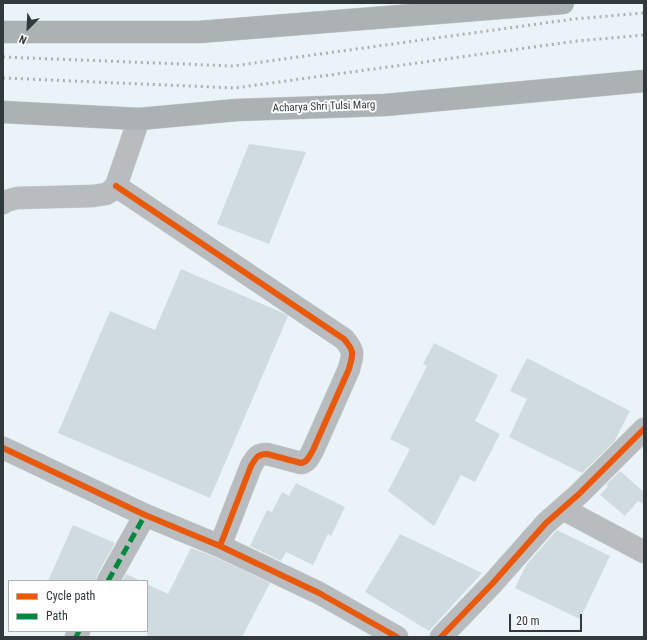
<!DOCTYPE html>
<style>
body{margin:0}
#map{position:relative;width:647px;height:640px;overflow:hidden;background:#eaf3f7;font-family:"Roboto Condensed",sans-serif}
canvas{display:block}
.frame{position:absolute;inset:0;border:4px solid #31393d;pointer-events:none}
.legend{position:absolute;left:8px;top:580px;width:140px;height:52px;box-sizing:border-box;background:#fefefe;border:1px solid #acafb1;margin:0;padding:5px 7px;list-style:none;font-size:12px;color:#31393d}
.legend li{display:flex;align-items:center;gap:8px;height:20px}
.legend b{width:20px;border:1px solid #acafb1}
.north{position:absolute;left:8px;top:8px;width:40px;height:40px;-webkit-text-stroke:3px #fefefe;paint-order:stroke;rotate:204deg;font-size:11px;font-weight:700;line-height:16px;text-align:center;color:#31393d}
.north::after{content:'';display:block;margin:auto;width:14px;height:18px;background:#31393d;clip-path:polygon(50% 0,100% 100%,50% 72%,0 100%)}
.scale{position:absolute;left:509px;top:614px;width:73px;height:18px;box-sizing:border-box;border:2px solid #31393d;border-top:0;padding-left:5px;font-size:12px;line-height:14px;white-space:nowrap;color:#31393d;-webkit-text-stroke:3px #fefefe;paint-order:stroke}
</style>
<div id="map">
<canvas width="647" height="640"></canvas>
<div class="frame"></div>
<ul class="legend">
<li><b style="height:5px;background:#e8590c"></b>Cycle path</li>
<li><b style="height:5px;background:#00873e"></b>Path</li>
</ul>
<div class="north">N</div>
<div class="scale">20 m</div>
</div>
<script>
const context = document.querySelector('canvas').getContext('2d');
context.lineJoin = 'round';
function fill(path, color) { context.fillStyle = color; context.fill(path, 'evenodd'); }
function stroke(path, color, width, dash) { context.strokeStyle = color; context.lineWidth = width; context.lineCap = dash ? 'butt' : 'round'; context.setLineDash(dash || []); context.stroke(path); }
function label(font, color, halo, rows, align = 'center') {
  context.font = font + ' "Roboto Condensed",sans-serif'; context.lineWidth = 4; context.setLineDash([]); context.textBaseline = 'middle'; context.strokeStyle = halo; context.fillStyle = color; for (const [text, x, y, turn = 0] of rows) {
    context.save(); context.translate(x, y); context.rotate((+turn || 0) * Math.PI / 180); context.textAlign = isNaN(turn) ? turn : align; if (halo) context.strokeText(text, 0, 0); context.fillText(text, 0, 0); context.restore();
  }
}
fill(new Path2D(`
 M 249,144 L 306,152 L 269,244 L 217,224 Z
 M 181,269 L 283,313 L 288,316 L 210,498 L 58,433 L 110,311 L 155,330 Z
 M 434,343 L 498,375 L 475,421 L 500,434 L 475,482 L 461,475 L 434,526 L 388,491 L 410,449 L 390,439 L 427,366 L 423,364 Z
 M 527,358 L 630,411 L 614,442 L 582,473 L 509,437 L 527,399 L 510,391 Z
 M 620,471 L 644,492 L 644,504 L 638,501 L 625,516 L 600,495 L 608,486 L 606,485 Z
 M 296,483 L 345,507 L 331,536 L 328,534 L 313,565 L 286,552 L 281,561 L 250,546 L 267,510 L 272,512 L 282,492 L 289,496 Z
 M 73,525 L 115,543 L 97,575 L 96,581 L 48,581 Z
 M 557,530 L 610,556 L 580,619 L 515,588 L 526,565 Z
 M 400,534 L 482,573 L 429,631 L 365,592 Z
 M 191,548 L 215,557 L 270,583 L 242,637 L 147,637 L 147,584 L 168,594 Z
 M 126,574 L 141,581 L 122,581 Z`), '#d0dbe0');
const minor = new Path2D(`
 M 116,186 L 344,339 C 355,352 353,353 349,369 L 313,450 C 310,455 308,462 301,463 L 267,454 C 257,454 256,458 251,466 L 220,546
 M 3,203 L 6,201 L 17,198 L 93,196 L 106,194 L 111,191 L 116,186 L 139,119
 M 3,448 L 145,515 L 220,546 L 319,593 L 397,637
 M 563,509 L 644,552
 M 108,581 L 145,515
 M 76,637 L 79,631
 M 441,637 L 492,584 L 546,523 L 579,494 L 644,429`);
const trunk = new Path2D(`
 M 3,32 L 199,32 L 563,3
 M 3,112 L 139,119 L 237,110 L 385,105 L 644,81`);
stroke(minor, '#c6cdd1', 23);
stroke(trunk, '#c6cdd1', 23);
stroke(minor, '#b8bcbe', 22);
stroke(trunk, '#acb2b4', 22);
stroke(new Path2D(`
 M 3,57 L 233,66 L 574,19 L 644,13
 M 3,78 L 235,88 L 577,41 L 644,35`), '#acb0b2', 3, [2, 4]);
stroke(new Path2D(`
 M 108,581 L 145,515
 M 76,637 L 79,631`), '#00873e', 5, [10, 5]);
stroke(new Path2D(`
 M 116,186 L 344,339 C 355,352 353,353 349,369 L 313,450 C 310,455 308,462 301,463 L 267,454 C 257,454 256,458 251,466 L 220,546
 M 3,448 L 145,515 L 220,546 L 319,593 L 397,637
 M 441,637 L 492,584 L 546,523 L 579,494 L 644,429`), '#e8590c', 6);
label('11px', '#31393d', '#fefefe', [
 ["Acharya Shri Tulsi Marg",324,107,-2]
]);
</script>
